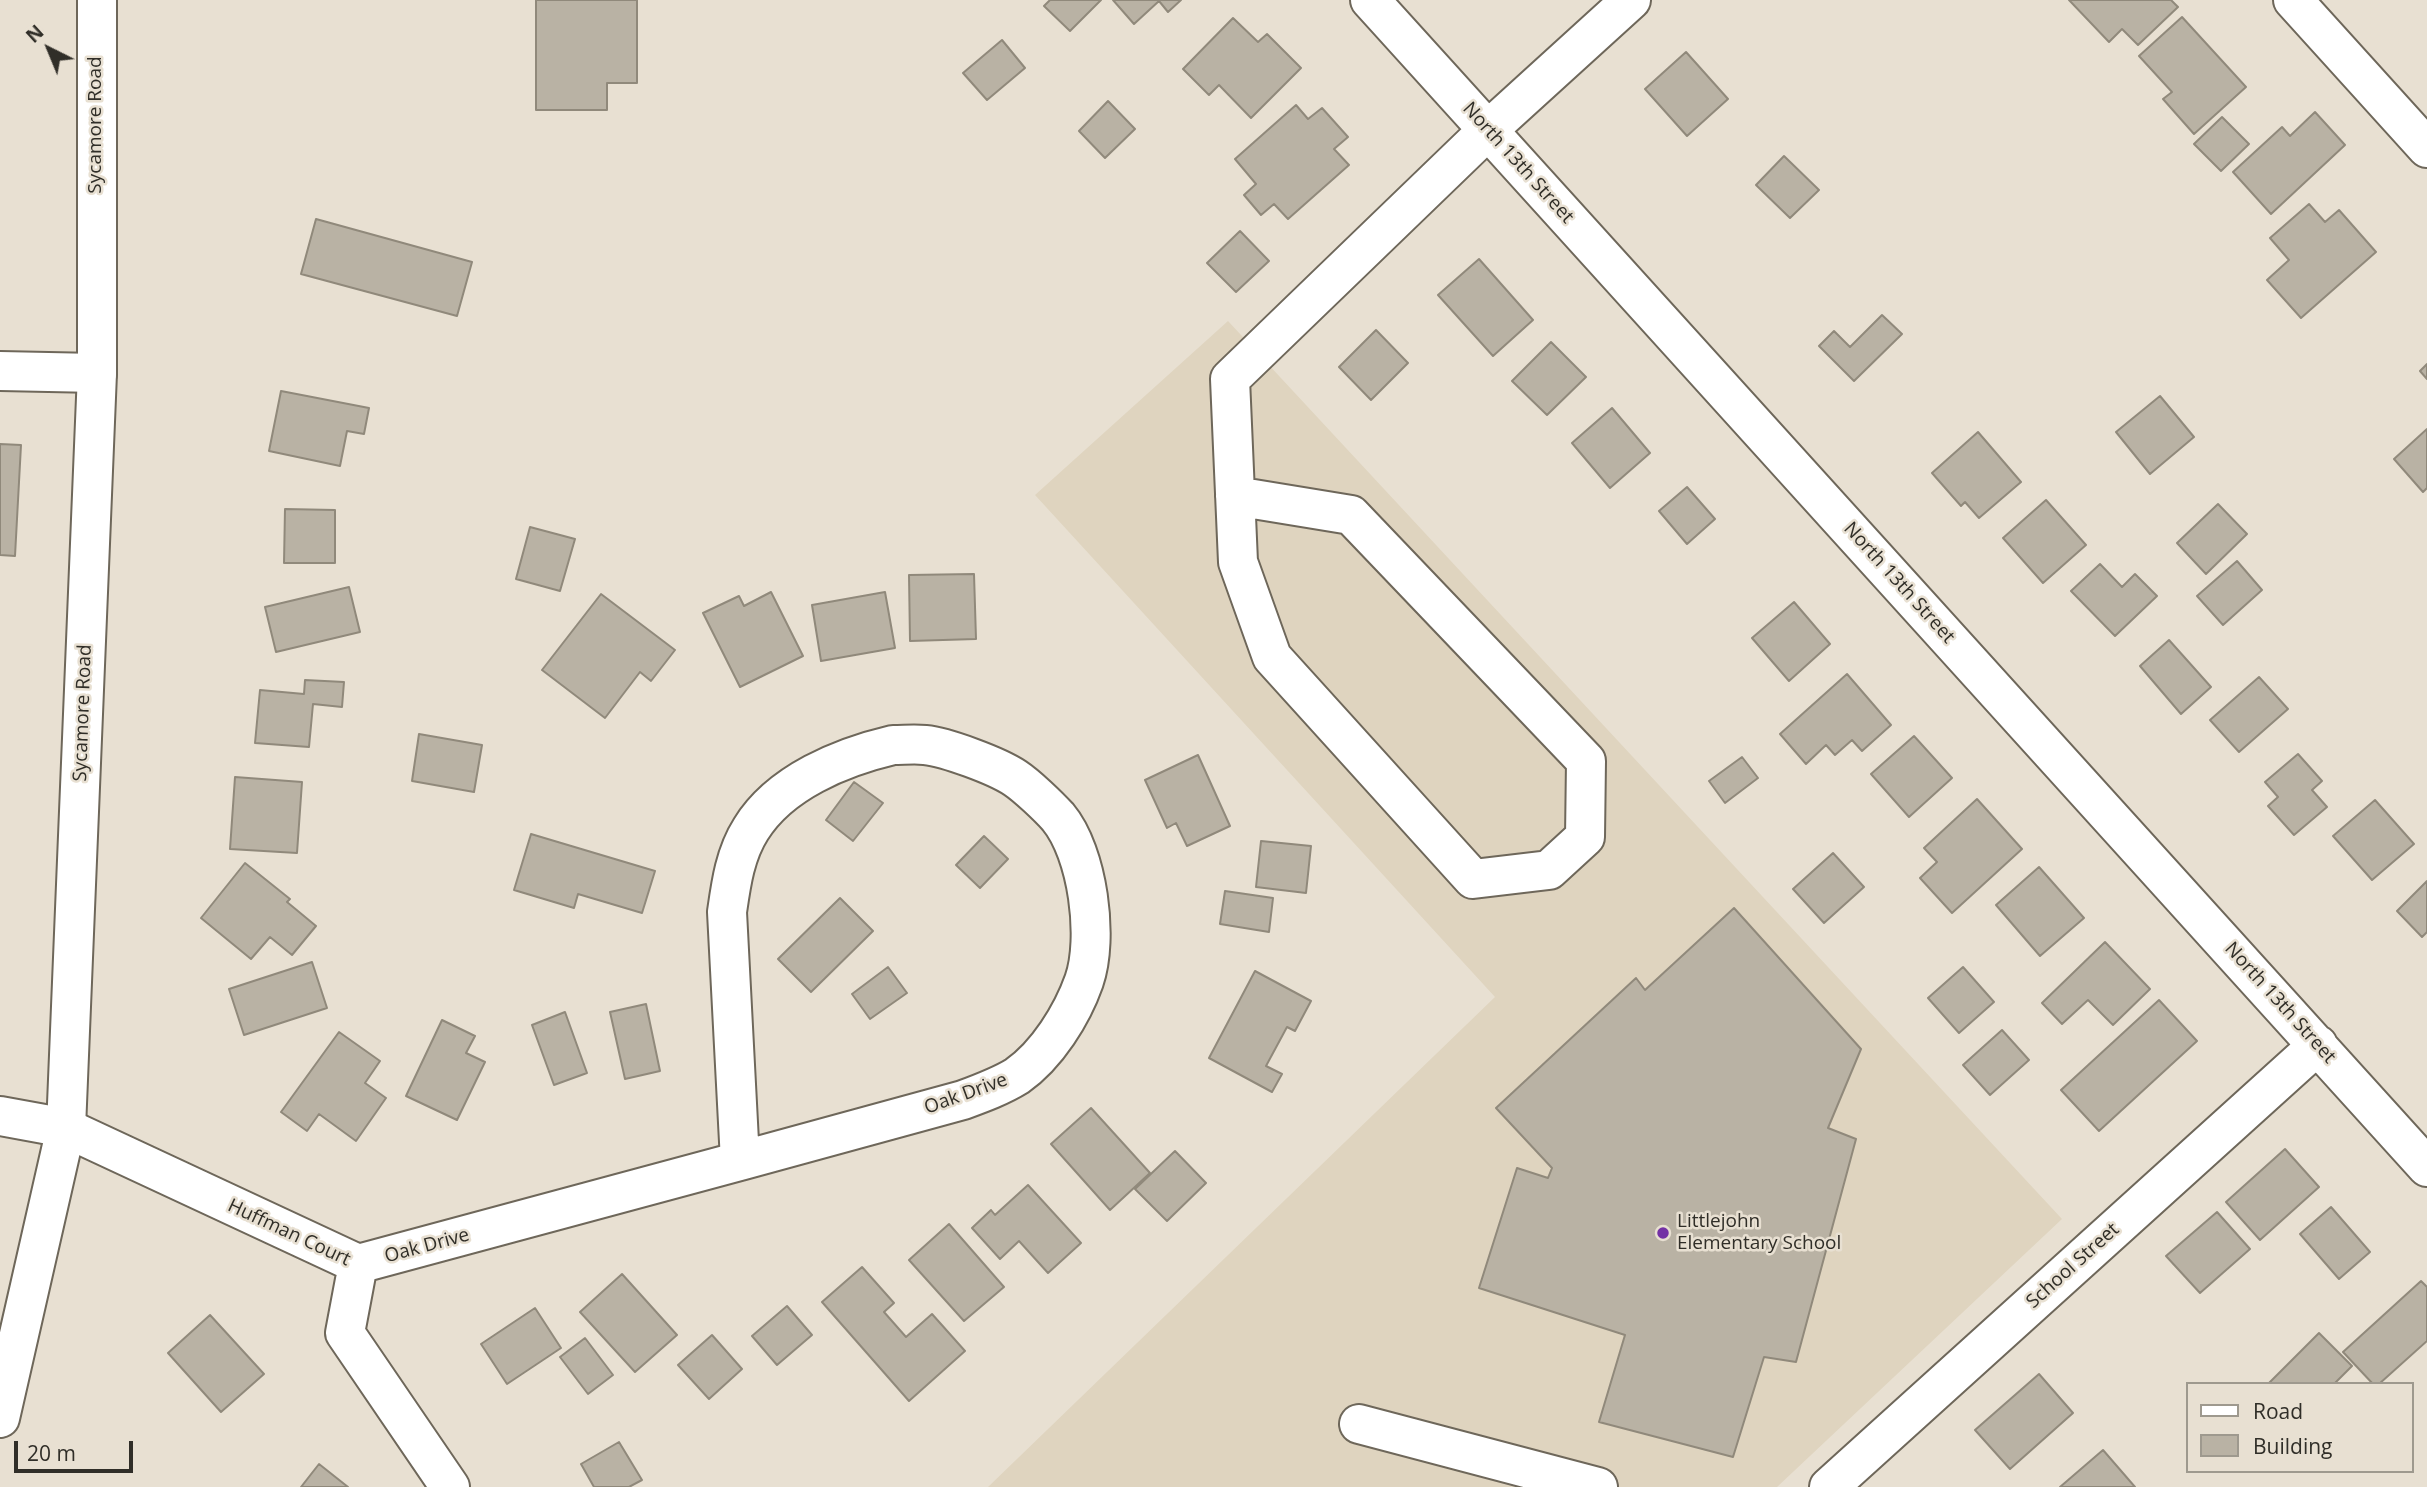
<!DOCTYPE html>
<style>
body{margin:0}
#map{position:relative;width:2427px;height:1487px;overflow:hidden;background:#e8e0d2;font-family:"Open Sans",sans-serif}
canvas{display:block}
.legend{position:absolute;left:2186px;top:1382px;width:228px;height:91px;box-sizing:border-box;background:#e8e0d2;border:2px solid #9e998e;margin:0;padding:9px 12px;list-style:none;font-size:21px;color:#302e28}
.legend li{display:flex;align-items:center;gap:14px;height:35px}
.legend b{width:35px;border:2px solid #9e998e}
.north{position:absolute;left:14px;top:14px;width:70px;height:70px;-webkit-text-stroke:5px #e8e0d2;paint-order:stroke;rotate:317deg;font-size:19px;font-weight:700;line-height:28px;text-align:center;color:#302e28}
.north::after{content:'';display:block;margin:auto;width:24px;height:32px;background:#302e28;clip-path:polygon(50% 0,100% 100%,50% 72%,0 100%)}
.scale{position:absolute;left:14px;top:1441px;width:119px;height:32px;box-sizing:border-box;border:4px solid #302e28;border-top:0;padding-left:9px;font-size:21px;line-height:24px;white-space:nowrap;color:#302e28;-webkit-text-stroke:5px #e8e0d2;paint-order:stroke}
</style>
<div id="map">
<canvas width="2427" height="1487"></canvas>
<ul class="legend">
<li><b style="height:9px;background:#fff"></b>Road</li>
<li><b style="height:19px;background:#b9b2a4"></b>Building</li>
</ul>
<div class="north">N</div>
<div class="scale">20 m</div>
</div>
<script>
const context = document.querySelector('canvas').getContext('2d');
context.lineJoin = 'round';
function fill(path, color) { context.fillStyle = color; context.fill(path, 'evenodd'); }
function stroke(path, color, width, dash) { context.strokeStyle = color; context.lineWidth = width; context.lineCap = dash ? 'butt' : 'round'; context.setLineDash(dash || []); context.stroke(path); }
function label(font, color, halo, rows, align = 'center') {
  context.font = font + ' "Open Sans",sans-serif'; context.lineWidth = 5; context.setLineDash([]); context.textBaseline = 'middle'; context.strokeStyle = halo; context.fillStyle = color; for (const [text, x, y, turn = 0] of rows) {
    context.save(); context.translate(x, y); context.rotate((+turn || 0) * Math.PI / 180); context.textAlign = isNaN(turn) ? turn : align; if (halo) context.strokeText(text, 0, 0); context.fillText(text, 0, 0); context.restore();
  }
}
fill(new Path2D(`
 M 1228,321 L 2062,1219 L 1777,1487 L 988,1487 L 1495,997 L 1035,495 Z`), '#dfd4bf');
const building = new Path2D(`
 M 536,0 L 637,0 L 637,83 L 607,83 L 607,110 L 536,110 Z
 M 1050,0 L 1101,0 L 1070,31 L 1044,6 Z
 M 1113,0 L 1181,0 L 1168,12 L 1159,1 L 1134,24 Z
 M 2069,0 L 2171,0 L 2178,7 L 2138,45 L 2122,29 L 2109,42 Z
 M 2182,17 L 2246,87 L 2194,134 L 2163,99 L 2172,92 L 2139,56 Z
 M 1233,18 L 1258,42 L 1267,34 L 1301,68 L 1251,118 L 1219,85 L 1209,95 L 1183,69 Z
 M 1002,40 L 1025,68 L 987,100 L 963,73 Z
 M 1686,52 L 1728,99 L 1687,136 L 1645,89 Z
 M 1108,101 L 1135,129 L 1105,158 L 1079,131 Z
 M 1296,105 L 1308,119 L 1322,108 L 1348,137 L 1334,149 L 1349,165 L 1288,219 L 1274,204 L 1261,215 L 1244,195 L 1256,184 L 1235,159 Z
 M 2315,112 L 2345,145 L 2271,214 L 2233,172 L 2282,127 L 2290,136 Z
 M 2222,117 L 2249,144 L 2221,171 L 2194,144 Z
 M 1784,156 L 1819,190 L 1790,218 L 1756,185 Z
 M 2309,204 L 2325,222 L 2339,210 L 2376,252 L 2301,318 L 2267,280 L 2289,260 L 2270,238 Z
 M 316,219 L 472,262 L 457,316 L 301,274 Z
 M 1240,231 L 1269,261 L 1236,292 L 1207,263 Z
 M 1479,259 L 1533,320 L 1493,356 L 1438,295 Z
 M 1882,315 L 1902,334 L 1854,381 L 1819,346 L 1834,331 L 1850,347 Z
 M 1376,330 L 1408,363 L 1371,400 L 1339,367 Z
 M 1551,342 L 1586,377 L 1547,415 L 1512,381 Z
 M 2427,364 L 2427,379 L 2420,371 Z
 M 281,391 L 369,408 L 364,434 L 347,431 L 340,466 L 269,451 Z
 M 2160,396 L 2194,437 L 2150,474 L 2116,432 Z
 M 1612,408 L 1650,453 L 1610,488 L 1572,443 Z
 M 2427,429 L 2427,488 L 2423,492 L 2394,459 Z
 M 1978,432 L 2021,482 L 1979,518 L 1965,502 L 1961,506 L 1932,473 Z
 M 0,444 L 21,445 L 15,556 L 0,555 Z
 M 1687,487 L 1715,519 L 1687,544 L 1659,511 Z
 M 2046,500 L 2086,545 L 2043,583 L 2003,538 Z
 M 2218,504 L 2247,534 L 2206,574 L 2177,543 Z
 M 285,509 L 335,510 L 335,563 L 284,563 Z
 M 530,527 L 575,539 L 560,591 L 516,579 Z
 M 2237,561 L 2262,590 L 2223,625 L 2197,596 Z
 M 2100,564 L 2122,587 L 2135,574 L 2157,596 L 2115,636 L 2071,591 Z
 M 974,574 L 976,639 L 910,641 L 909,575 Z
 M 349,587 L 360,632 L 276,652 L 265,607 Z
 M 771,592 L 803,656 L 740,687 L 703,613 L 739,596 L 744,606 Z
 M 885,592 L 895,648 L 821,661 L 812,605 Z
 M 601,594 L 675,650 L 651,681 L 640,672 L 605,718 L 542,670 Z
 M 1794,602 L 1830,644 L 1789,681 L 1752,638 Z
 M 2169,640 L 2211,687 L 2181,714 L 2140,666 Z
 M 1847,674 L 1891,725 L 1862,751 L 1852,740 L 1835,755 L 1826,745 L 1806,764 L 1780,734 Z
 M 2259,677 L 2288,709 L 2239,752 L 2210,720 Z
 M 305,680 L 344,682 L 342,707 L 313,704 L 309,747 L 255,743 L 260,690 L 304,694 Z
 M 419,734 L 482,745 L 474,792 L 412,781 Z
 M 1914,736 L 1952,778 L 1909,817 L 1871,774 Z
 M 2298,754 L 2322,781 L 2312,790 L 2327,807 L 2294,835 L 2268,806 L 2278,797 L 2265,782 Z
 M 1198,755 L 1230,826 L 1187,846 L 1176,823 L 1167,828 L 1145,780 Z
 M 1742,757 L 1758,778 L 1725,803 L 1709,781 Z
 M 235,777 L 302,782 L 297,853 L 230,849 Z
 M 854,782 L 883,803 L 853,841 L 826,820 Z
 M 1977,799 L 2022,849 L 1952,913 L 1920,878 L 1937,862 L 1924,848 Z
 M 2375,800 L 2414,844 L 2372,880 L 2333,836 Z
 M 531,834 L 655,871 L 642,913 L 578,894 L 574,908 L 514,890 Z
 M 984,836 L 1008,859 L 980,888 L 956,865 Z
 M 1261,841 L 1311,846 L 1306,893 L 1256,887 Z
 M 1833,853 L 1864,887 L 1824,923 L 1793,889 Z
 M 245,863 L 290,899 L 287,902 L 316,926 L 292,955 L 270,937 L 251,959 L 201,918 Z
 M 2039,867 L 2084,918 L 2040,956 L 1996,905 Z
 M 2427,881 L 2427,932 L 2422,937 L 2397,911 Z
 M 1225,891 L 1273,898 L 1269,932 L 1220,924 Z
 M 840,898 L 873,931 L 811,992 L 778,959 Z
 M 1734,908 L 1861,1049 L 1828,1128 L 1856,1139 L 1796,1362 L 1764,1357 L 1733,1457 L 1599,1422 L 1625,1335 L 1479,1288 L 1517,1168 L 1548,1178 L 1552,1168 L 1496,1108 L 1636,978 L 1645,990 Z
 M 2105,942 L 2150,989 L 2113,1025 L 2088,1000 L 2062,1024 L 2042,1003 Z
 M 312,962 L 327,1008 L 244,1035 L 229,989 Z
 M 888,967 L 907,993 L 870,1019 L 852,994 Z
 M 1963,967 L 1994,1002 L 1959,1033 L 1928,998 Z
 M 1255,971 L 1311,1001 L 1295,1031 L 1287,1027 L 1266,1066 L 1282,1074 L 1272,1092 L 1209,1058 Z
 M 2159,1000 L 2197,1041 L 2099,1131 L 2061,1090 Z
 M 646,1004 L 660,1071 L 625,1079 L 610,1012 Z
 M 565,1012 L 587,1073 L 554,1085 L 532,1025 Z
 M 442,1020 L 475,1036 L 466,1053 L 485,1062 L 457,1120 L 406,1096 Z
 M 2002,1030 L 2029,1060 L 1990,1095 L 1963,1065 Z
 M 339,1032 L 380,1061 L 365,1083 L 386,1098 L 356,1141 L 319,1114 L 307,1131 L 281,1112 Z
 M 1091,1108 L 1150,1173 L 1110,1210 L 1051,1144 Z
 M 2285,1149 L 2319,1187 L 2260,1240 L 2226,1202 Z
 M 1175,1151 L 1206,1183 L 1167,1221 L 1135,1189 Z
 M 1028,1185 L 1081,1243 L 1048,1273 L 1019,1241 L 1000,1259 L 972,1228 L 991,1210 L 995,1215 Z
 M 2331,1207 L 2370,1252 L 2339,1279 L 2300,1234 Z
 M 2217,1212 L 2250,1249 L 2200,1293 L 2166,1256 Z
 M 949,1224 L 1004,1287 L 964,1321 L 909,1260 Z
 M 862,1267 L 894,1303 L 884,1312 L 906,1337 L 932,1314 L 965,1351 L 909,1401 L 822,1302 Z
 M 622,1274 L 677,1335 L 635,1372 L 580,1312 Z
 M 2421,1281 L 2427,1287 L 2427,1341 L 2379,1384 L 2373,1384 L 2343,1352 Z
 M 787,1306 L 812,1335 L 777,1365 L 752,1336 Z
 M 535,1308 L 561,1348 L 507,1384 L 481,1344 Z
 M 210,1315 L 264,1374 L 221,1412 L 168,1353 Z
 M 2319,1333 L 2352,1366 L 2334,1384 L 2268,1384 Z
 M 712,1335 L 742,1369 L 709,1399 L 678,1365 Z
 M 585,1338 L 613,1375 L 588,1394 L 560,1357 Z
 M 2039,1374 L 2073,1413 L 2010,1469 L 1975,1430 Z
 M 619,1442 L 642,1480 L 629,1487 L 594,1487 L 581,1464 Z
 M 2103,1450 L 2135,1487 L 2060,1487 Z
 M 319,1464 L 348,1487 L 301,1487 Z`);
fill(building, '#b9b2a4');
stroke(building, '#90897b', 2);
const minor = new Path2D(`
 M 1370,0 L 2427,1167
 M 2293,0 L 2427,148
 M 0,371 L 97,373
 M 1235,496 L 1351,515 L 1586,761 L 1585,837 L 1549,870 L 1473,879 L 1272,657 L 1238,562 L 1230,379 L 1488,130 L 1631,0
 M 893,745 C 904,745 915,744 925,745 C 946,747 997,766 1015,778 C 1027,786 1048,806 1058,817 C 1088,853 1099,938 1084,981 C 1072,1015 1047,1055 1017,1076 C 1001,1086 982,1093 963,1100 L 740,1161 L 727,912 C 731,884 735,854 751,829 C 780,782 842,757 893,745 Z
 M 0,1116 L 66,1128 L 358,1264
 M 358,1264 L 740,1161
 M 358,1264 L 345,1333 L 450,1487
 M 1359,1424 L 1598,1487
 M 1829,1487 L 2318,1045`);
const major = new Path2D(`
 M 0,1418 L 66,1128 L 97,373 L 97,0`);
stroke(minor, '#6e675a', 42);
stroke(major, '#6e675a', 42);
stroke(minor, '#fff', 38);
stroke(major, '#fff', 38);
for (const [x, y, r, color] of [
 [1663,1233,7,"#7331a5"]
]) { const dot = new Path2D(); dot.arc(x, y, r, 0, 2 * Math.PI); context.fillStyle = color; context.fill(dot); stroke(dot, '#e8e0d2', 2.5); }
label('19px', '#302e28', '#e8e0d2', [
 ["Sycamore Road",96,125,-90],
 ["North 13th Street",1518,163,48],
 ["North 13th Street",1899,583,48],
 ["Sycamore Road",83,713,-88],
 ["North 13th Street",2280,1003,48],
 ["Oak Drive",966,1094,-20],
 ["Huffman Court",289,1233,25],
 ["Oak Drive",427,1246,-15],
 ["School Street",2073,1266,-42]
]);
label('19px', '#302e28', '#e8e0d2', [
 ["Littlejohn",1677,1222],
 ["Elementary School",1677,1244]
], 'left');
</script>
